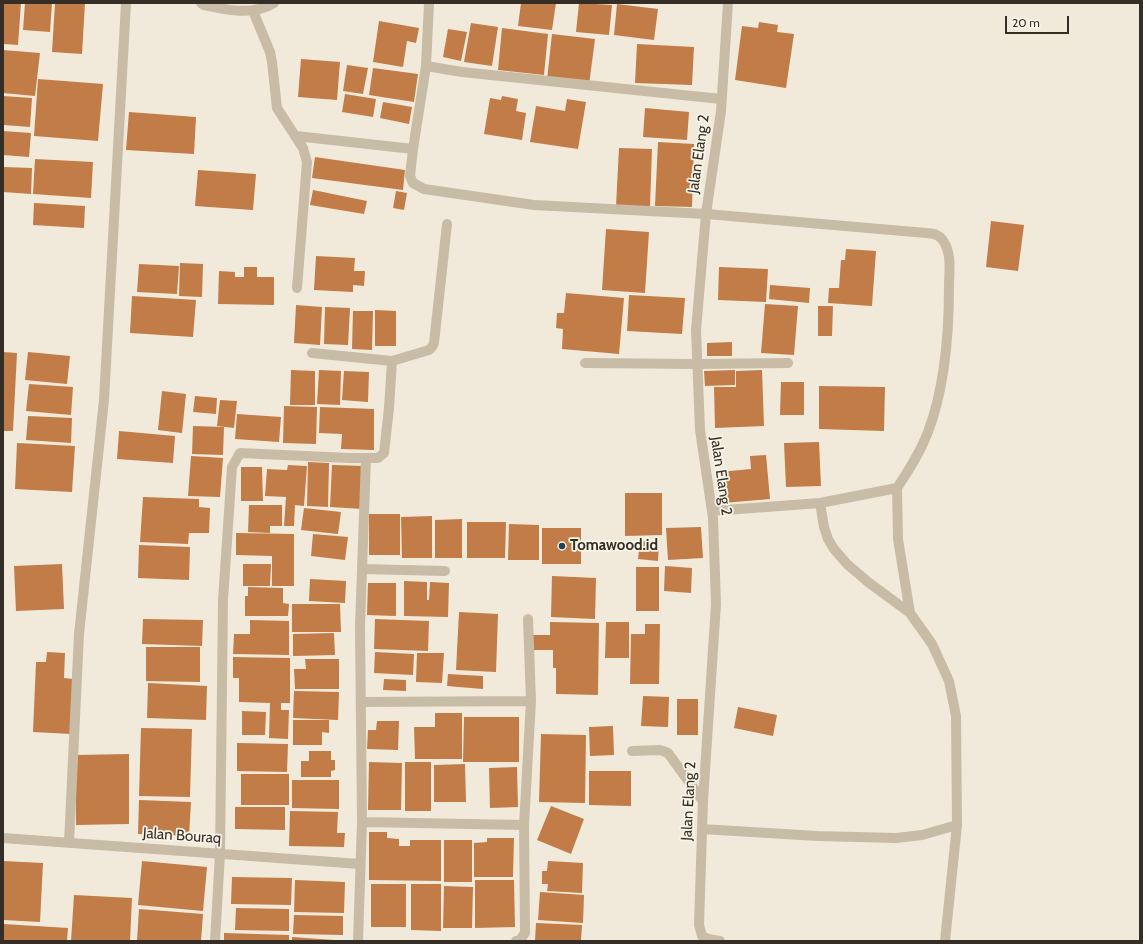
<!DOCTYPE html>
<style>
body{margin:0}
#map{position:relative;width:1143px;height:944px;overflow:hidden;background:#f1eada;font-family:Cabin,sans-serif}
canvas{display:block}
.frame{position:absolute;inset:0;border:4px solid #352e27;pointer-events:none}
.scale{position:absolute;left:1005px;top:16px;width:64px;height:18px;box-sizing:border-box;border:2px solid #352e27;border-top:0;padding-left:5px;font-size:12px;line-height:14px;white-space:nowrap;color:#352e27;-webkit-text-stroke:3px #f8f4e6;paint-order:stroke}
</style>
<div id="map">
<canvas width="1143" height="944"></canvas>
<div class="frame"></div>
<div class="scale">20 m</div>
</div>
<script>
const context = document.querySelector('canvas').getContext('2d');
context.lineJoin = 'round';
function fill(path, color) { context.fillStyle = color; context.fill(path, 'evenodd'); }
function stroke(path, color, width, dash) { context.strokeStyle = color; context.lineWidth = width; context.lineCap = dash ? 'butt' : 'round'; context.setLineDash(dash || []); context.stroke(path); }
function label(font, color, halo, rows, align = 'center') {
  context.font = font + ' Cabin,sans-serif'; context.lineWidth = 3.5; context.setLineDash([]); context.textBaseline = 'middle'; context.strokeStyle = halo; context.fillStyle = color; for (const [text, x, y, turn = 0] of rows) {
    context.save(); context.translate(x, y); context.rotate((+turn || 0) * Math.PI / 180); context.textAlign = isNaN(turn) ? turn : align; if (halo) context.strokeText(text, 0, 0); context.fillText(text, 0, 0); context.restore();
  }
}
fill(new Path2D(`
 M 3,3 L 21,3 L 18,45 L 3,44 Z
 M 25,3 L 52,3 L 50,32 L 23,30 Z
 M 55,3 L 85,3 L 82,54 L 52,52 Z
 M 521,3 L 556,3 L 552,30 L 518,26 Z
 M 579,3 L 612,5 L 609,35 L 576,32 Z
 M 617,4 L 658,9 L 654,40 L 614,35 Z
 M 379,21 L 419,28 L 416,43 L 407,41 L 403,67 L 373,62 Z
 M 759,22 L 778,25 L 777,32 L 794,34 L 786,88 L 735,80 L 742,26 L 758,28 Z
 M 471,23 L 498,27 L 492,66 L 464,62 Z
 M 502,28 L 548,34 L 544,75 L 498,70 Z
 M 448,29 L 467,32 L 461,61 L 443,57 Z
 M 552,34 L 595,39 L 589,85 L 547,80 Z
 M 637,44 L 694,47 L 692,85 L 635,83 Z
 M 3,50 L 40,53 L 35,96 L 3,93 Z
 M 301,59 L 340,62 L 337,100 L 298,97 Z
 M 347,65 L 368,68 L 363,94 L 343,91 Z
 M 373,68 L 418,74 L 414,102 L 369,95 Z
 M 38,79 L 103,84 L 98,141 L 34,136 Z
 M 345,94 L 376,99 L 373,117 L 342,112 Z
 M 3,96 L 32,98 L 30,127 L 3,125 Z
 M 502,96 L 518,99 L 516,111 L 526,113 L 522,140 L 484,134 L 490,98 L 501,100 Z
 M 567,99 L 586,102 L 578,149 L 530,142 L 536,106 L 565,111 Z
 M 383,102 L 412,107 L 409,124 L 380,118 Z
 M 645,108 L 689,112 L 687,140 L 643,137 Z
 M 129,112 L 196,117 L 194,154 L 126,150 Z
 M 3,131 L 31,133 L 29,157 L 3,155 Z
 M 658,142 L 694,144 L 692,207 L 655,206 Z
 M 619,148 L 652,149 L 650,207 L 616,206 Z
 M 315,157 L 405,170 L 403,190 L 312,178 Z
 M 35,159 L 93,162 L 91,198 L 33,194 Z
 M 3,167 L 32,168 L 31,194 L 3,192 Z
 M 198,170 L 256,174 L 253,210 L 195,206 Z
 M 313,190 L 367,201 L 364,214 L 310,205 Z
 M 396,191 L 407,193 L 404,210 L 393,208 Z
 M 34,203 L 85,206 L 84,228 L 33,225 Z
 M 991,221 L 1024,225 L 1018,271 L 986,267 Z
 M 606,229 L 649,232 L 645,293 L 602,290 Z
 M 846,249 L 876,251 L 872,306 L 828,303 L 829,288 L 839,288 L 841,260 L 845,260 Z
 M 316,256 L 355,258 L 354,271 L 365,271 L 364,286 L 353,285 L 353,292 L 314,290 Z
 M 180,263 L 203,264 L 202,297 L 179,296 Z
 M 139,264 L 179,266 L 177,294 L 137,292 Z
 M 244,267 L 257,267 L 257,277 L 274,277 L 274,305 L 218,304 L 219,271 L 235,272 L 235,277 L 244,277 Z
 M 719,267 L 768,269 L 766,302 L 718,300 Z
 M 770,285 L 810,288 L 809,303 L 769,299 Z
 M 566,293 L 624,298 L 619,354 L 562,349 L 563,329 L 556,328 L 557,313 L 564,313 Z
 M 629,295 L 685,298 L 682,334 L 627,331 Z
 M 132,296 L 196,300 L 193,337 L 130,333 Z
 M 765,304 L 798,306 L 794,355 L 761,353 Z
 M 296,305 L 322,307 L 320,345 L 294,343 Z
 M 818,306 L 833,306 L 832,336 L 818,336 Z
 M 325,307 L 350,308 L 348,345 L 324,344 Z
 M 375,310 L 396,311 L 396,346 L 375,346 Z
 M 353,311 L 373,311 L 372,350 L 352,349 Z
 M 732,342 L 732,356 L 707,356 L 707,343 Z
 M 3,352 L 17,353 L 13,431 L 3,431 Z
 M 28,352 L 70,356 L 67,384 L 25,380 Z
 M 291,370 L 315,371 L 315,405 L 290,405 Z
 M 319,370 L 341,371 L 340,405 L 317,404 Z
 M 735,370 L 735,385 L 705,386 L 704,371 Z
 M 762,370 L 764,426 L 715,428 L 714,387 L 736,387 L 736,371 Z
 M 344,371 L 369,372 L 368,402 L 342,400 Z
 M 781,382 L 804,382 L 804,415 L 780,415 Z
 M 29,384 L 73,387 L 71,415 L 26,411 Z
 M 819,386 L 885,387 L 884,431 L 819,429 Z
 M 162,391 L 186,394 L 182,433 L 158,430 Z
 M 195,396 L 217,398 L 216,414 L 193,412 Z
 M 220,400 L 237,401 L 234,428 L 217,426 Z
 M 284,406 L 317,407 L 316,444 L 283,443 Z
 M 320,407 L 374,409 L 374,450 L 341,449 L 342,434 L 319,433 Z
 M 237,414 L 281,417 L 279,442 L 235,439 Z
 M 28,416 L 72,418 L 71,443 L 26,440 Z
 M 193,426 L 224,427 L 223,455 L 192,454 Z
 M 119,431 L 175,436 L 173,463 L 117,459 Z
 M 819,442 L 821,486 L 786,487 L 784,443 Z
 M 17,443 L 75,446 L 72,492 L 15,489 Z
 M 766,455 L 770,499 L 723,503 L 720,472 L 751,469 L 750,456 Z
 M 191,456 L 223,458 L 220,497 L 188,496 Z
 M 308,462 L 329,463 L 328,507 L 307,506 Z
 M 288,465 L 307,466 L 304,506 L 295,505 L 294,526 L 284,526 L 286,497 L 265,496 L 267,469 L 287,470 Z
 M 332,465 L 365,466 L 363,509 L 330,507 Z
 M 241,467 L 262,467 L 263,501 L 241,501 Z
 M 625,493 L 662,493 L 662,535 L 625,536 Z
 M 143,497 L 199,499 L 199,507 L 210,508 L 209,533 L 189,533 L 188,544 L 140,542 Z
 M 249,505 L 282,505 L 282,526 L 270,526 L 270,533 L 248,532 Z
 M 304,508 L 341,512 L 338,534 L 301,530 Z
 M 369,514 L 400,514 L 400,555 L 369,555 Z
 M 432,516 L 432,558 L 402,558 L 401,517 Z
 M 462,519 L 462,558 L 435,558 L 435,520 Z
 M 467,522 L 506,522 L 505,558 L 467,558 Z
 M 509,524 L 539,525 L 539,560 L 508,560 Z
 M 701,527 L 703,558 L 668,560 L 666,528 Z
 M 542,528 L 581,528 L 581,564 L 542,564 Z
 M 236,533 L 294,534 L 294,586 L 272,586 L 272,556 L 236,555 Z
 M 313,534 L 348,537 L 345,560 L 311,556 Z
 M 640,541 L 659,542 L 658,561 L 638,559 Z
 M 139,545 L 190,547 L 189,580 L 138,578 Z
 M 62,564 L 64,609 L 16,611 L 14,566 Z
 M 243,564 L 271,564 L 270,586 L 243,586 Z
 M 665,566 L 692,568 L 691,593 L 664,591 Z
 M 636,567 L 659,567 L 659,611 L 636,611 Z
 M 552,576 L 596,578 L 595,619 L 551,617 Z
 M 310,579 L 346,581 L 345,603 L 309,601 Z
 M 404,581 L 427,582 L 427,600 L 429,600 L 430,582 L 449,583 L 448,617 L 404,616 Z
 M 368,583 L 396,583 L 396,616 L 367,615 Z
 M 248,587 L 283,588 L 283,603 L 289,604 L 288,616 L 245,616 L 245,596 L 248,596 Z
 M 292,604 L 340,604 L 341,632 L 292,632 Z
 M 459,612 L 498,614 L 496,672 L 456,670 Z
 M 143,619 L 203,620 L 202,646 L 142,644 Z
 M 375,619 L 429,621 L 428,651 L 374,649 Z
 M 250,620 L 289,621 L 289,655 L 233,654 L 234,634 L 250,634 Z
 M 550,622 L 599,623 L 598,695 L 556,694 L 556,668 L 553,668 L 553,650 L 530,650 L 531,635 L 550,635 Z
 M 606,622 L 629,622 L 629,658 L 605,658 Z
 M 645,624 L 660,624 L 659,684 L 630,684 L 631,634 L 645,634 Z
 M 334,633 L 335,655 L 293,656 L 293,634 Z
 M 146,647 L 200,647 L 200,682 L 146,681 Z
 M 47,652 L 65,653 L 64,678 L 73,679 L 71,734 L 33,732 L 36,662 L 46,662 Z
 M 375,652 L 414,654 L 413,675 L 374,673 Z
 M 417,653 L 444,653 L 442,683 L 416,682 Z
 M 233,657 L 290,658 L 290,703 L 281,703 L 281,710 L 289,710 L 288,739 L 269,738 L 270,703 L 239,702 L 239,678 L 233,678 Z
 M 305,659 L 339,659 L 339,689 L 295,689 L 294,669 L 306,669 Z
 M 448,674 L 483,676 L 483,689 L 447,686 Z
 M 384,679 L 406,680 L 406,691 L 383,690 Z
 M 148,683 L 207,686 L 206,720 L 147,718 Z
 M 294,691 L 339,692 L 338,720 L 293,718 Z
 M 643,696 L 669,697 L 668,727 L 641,726 Z
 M 677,699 L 698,699 L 698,735 L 677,735 Z
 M 738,707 L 777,715 L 773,736 L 734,728 Z
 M 242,711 L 266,712 L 265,735 L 242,735 Z
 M 435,713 L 462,713 L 462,759 L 415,759 L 414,727 L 435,727 Z
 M 464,717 L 519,717 L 519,762 L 463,762 Z
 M 293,720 L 329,720 L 329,733 L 322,732 L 322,745 L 293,745 Z
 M 377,721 L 399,721 L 398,750 L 367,749 L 368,730 L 376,730 Z
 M 613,726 L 614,755 L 590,756 L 589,727 Z
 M 141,728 L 192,729 L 190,797 L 139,796 Z
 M 541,734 L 586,735 L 585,803 L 539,802 Z
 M 237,743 L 288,744 L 287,772 L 237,771 Z
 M 309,751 L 331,751 L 331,760 L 335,760 L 335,770 L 331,771 L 331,777 L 301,777 L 301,761 L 309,761 Z
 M 129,754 L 129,824 L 76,825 L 76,755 Z
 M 369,762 L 402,763 L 401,810 L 368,810 Z
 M 405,762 L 431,762 L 431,811 L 405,811 Z
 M 465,764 L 466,802 L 434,802 L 434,765 Z
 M 517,767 L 518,807 L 490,808 L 489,768 Z
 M 589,771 L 631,771 L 631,806 L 589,805 Z
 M 241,774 L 289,774 L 289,805 L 241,805 Z
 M 292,780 L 339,780 L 339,809 L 292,808 Z
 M 139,800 L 191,802 L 189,836 L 138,834 Z
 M 551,806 L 584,819 L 571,854 L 537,840 Z
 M 235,807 L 285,807 L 285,830 L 235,829 Z
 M 290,811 L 338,812 L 337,833 L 345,833 L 344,847 L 289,846 Z
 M 369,832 L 387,832 L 387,838 L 399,839 L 399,846 L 410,846 L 410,840 L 441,840 L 441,881 L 369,880 Z
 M 487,838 L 514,838 L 513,877 L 474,877 L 474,843 L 487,842 Z
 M 444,840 L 472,840 L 472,882 L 444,882 Z
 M 3,861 L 43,863 L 40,922 L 3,920 Z
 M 142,861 L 207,867 L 203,911 L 138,905 Z
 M 548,861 L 583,863 L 582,893 L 547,891 L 548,884 L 542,884 L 542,871 L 547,871 Z
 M 232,877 L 292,878 L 291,905 L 231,904 Z
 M 295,880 L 345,882 L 344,913 L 294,912 Z
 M 475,880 L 514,880 L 515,927 L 475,928 Z
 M 371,884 L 406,884 L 406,927 L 371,927 Z
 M 411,884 L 441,884 L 441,931 L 411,930 Z
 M 444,886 L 473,887 L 472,928 L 443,928 Z
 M 540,892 L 584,895 L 583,923 L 538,920 Z
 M 74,895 L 132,898 L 130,941 L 71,941 Z
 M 236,908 L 289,909 L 289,931 L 235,930 Z
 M 139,909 L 203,914 L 201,941 L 137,941 Z
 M 294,915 L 343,916 L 343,935 L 293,934 Z
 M 536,923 L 582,925 L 581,941 L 535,941 Z
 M 4,924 L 68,928 L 67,941 L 3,941 Z
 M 224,933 L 289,935 L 289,941 L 224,941 Z
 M 292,937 L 334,940 L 334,941 L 292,941 Z`), '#c27c47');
stroke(new Path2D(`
 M 201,3 L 204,5 C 227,10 253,16 274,3
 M 429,3 L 426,66 L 462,72 L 721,99
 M 253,11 L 270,52 L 272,62 L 277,108 L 303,148 L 307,162 L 297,288
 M 426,66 L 413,149 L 410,176 L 413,183 L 424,189 L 534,205 L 706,214 L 926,233 C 933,233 940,235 944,242 C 952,255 949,272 949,287 C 949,335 945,387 928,432 C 920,453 909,470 897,488
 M 296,136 L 413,149
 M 392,361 L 429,350 L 432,347 L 434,343 L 447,224
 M 585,363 L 697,364 L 788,363
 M 820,503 L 897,488 L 898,539 L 910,613
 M 712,511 L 820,503 L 824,527 L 828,539 L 834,549 L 847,564 L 868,582 L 910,613 L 932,644 L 949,681 L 956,716 L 957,825 L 945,941
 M 362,569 L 445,571
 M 528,619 L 531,701
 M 361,702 L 531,701 L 524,825 L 525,933 L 520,940 L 516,941
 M 632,751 L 660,750 L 668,753 L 703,801
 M 362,822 L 524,825
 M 702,829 L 817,836 L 896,838 L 922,835 L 957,825
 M 3,838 L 360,864
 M 69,843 L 79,634 L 104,400 L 126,3
 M 215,941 L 220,854 L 223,600 L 232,467 L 240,453 L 349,458 L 378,458 L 384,453 L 389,408 L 392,361 L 312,353
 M 358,941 L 362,822 L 360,626 L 366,458
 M 720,941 L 708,939 L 702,936 L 699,925 L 703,801 L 716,604 L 713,518 L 700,430 L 696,330 L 706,214 L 721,111 L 728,3`), '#c8bca7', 10);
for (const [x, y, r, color] of [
 [562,546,4,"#1e4755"]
]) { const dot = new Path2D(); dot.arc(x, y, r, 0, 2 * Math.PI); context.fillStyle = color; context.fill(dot); stroke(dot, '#f8f4e6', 1.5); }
label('15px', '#352e27', '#f8f4e6', [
 ["Jalan Elang 2",699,154,-82],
 ["Jalan Elang 2",721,476,82],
 ["Jalan Elang 2",689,801,-87],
 ["Jalan Bouraq",182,836,4]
]);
label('bold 15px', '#352e27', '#f8f4e6', [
 ["Tomawood.id",570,546]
], 'left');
</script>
